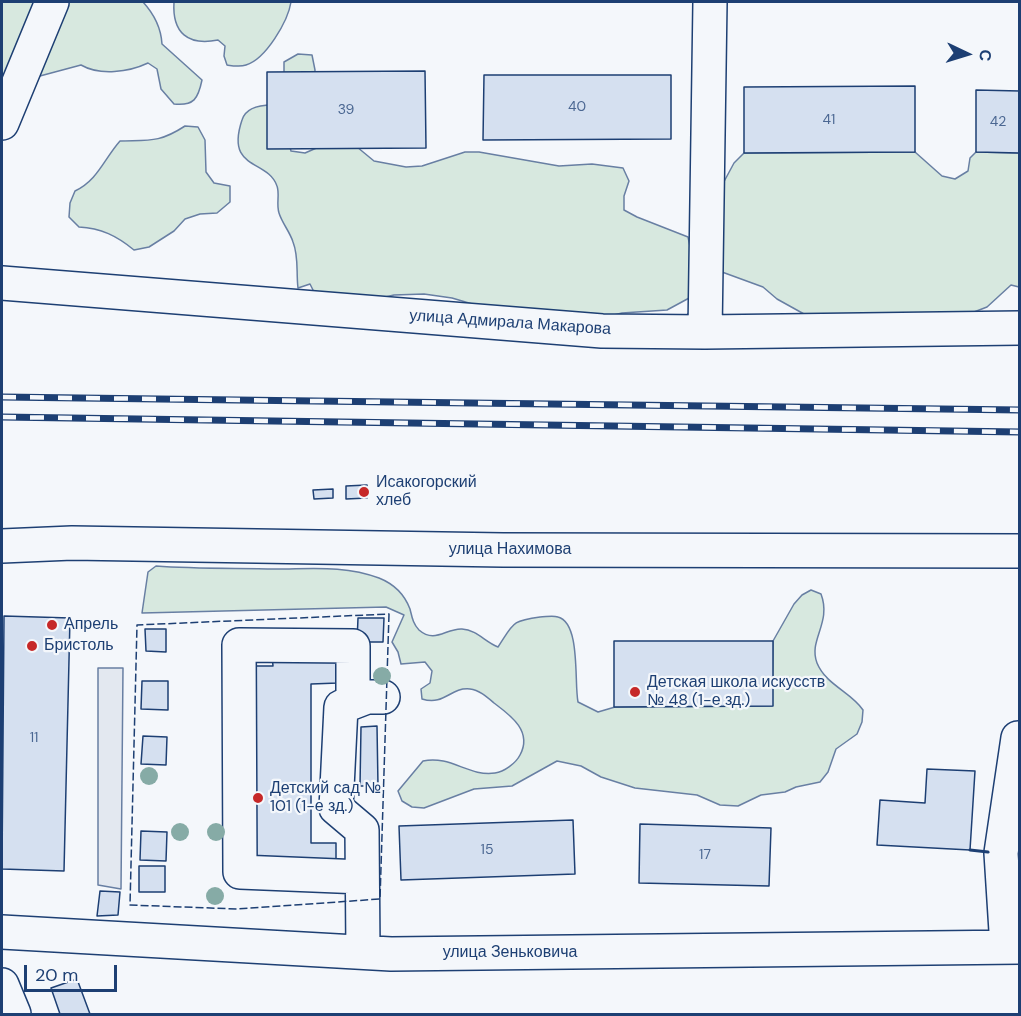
<!DOCTYPE html>
<meta charset="utf-8">
<style>
body{margin:0}
#map{position:relative;width:1021px;height:1016px;overflow:hidden;background:#f4f7fb;font-family:"DM Sans",sans-serif}
canvas{display:block}
.frame{position:absolute;inset:0;border:3px solid #1d3f73;pointer-events:none}
.north{position:absolute;left:937px;top:24px;width:60px;height:60px;-webkit-text-stroke:4px #f4f7fb;paint-order:stroke;rotate:94deg;font-size:16px;font-weight:700;line-height:24px;text-align:center;color:#1d3f73}
.north::after{content:'';display:block;margin:auto;width:21px;height:27px;background:#1d3f73;clip-path:polygon(50% 0,100% 100%,50% 72%,0 100%)}
.scale{position:absolute;left:24px;top:965px;width:93px;height:27px;box-sizing:border-box;border:3px solid #1d3f73;border-top:0;padding-left:8px;font-size:18px;line-height:21px;white-space:nowrap;color:#1d3f73;-webkit-text-stroke:4px #f4f7fb;paint-order:stroke}
</style>
<div id="map">
<canvas width="1021" height="1016"></canvas>
<div class="frame"></div>
<div class="north">С</div>
<div class="scale">20 m</div>
</div>
<script>
const context = document.querySelector('canvas').getContext('2d');
context.lineJoin = 'round';
function fill(path, color) { context.fillStyle = color; context.fill(path, 'evenodd'); }
function stroke(path, color, width, dash) { context.strokeStyle = color; context.lineWidth = width; context.lineCap = dash ? 'butt' : 'round'; context.setLineDash(dash || []); context.stroke(path); }
function label(font, color, halo, rows, align = 'center') {
  context.font = font + ' "DM Sans",sans-serif'; context.lineWidth = 4.5; context.setLineDash([]); context.textBaseline = 'middle'; context.strokeStyle = halo; context.fillStyle = color; for (const [text, x, y, turn = 0] of rows) {
    context.save(); context.translate(x, y); context.rotate((+turn || 0) * Math.PI / 180); context.textAlign = isNaN(turn) ? turn : align; if (halo) context.strokeText(text, 0, 0); context.fillText(text, 0, 0); context.restore();
  }
}
const green = new Path2D(`
 M 2,2 L 143,2 C 154,14 161,27 162,44 L 202,80 C 198,99 194,106 174,104 L 161,89 L 157,69 L 148,63 C 129,72 100,76 81,65 L 25,80 L 2,80 Z
 M 174,2 L 291,2 C 288,21 266,59 246,65 C 240,67 234,66 227,65 L 224,56 L 225,46 L 218,40 C 188,46 172,33 174,2 Z
 M 298,54 L 312,55 L 315,70 L 314,84 L 288,139 L 291,151 L 305,153 L 321,146 L 351,142 L 374,161 L 406,167 L 422,166 L 465,152 L 479,152 L 559,166 L 592,164 L 623,168 L 629,181 L 624,196 L 624,210 L 637,217 L 688,237 L 691,251 L 691,297 L 667,310 L 622,313 L 610,316 L 479,306 L 452,298 L 424,294 L 394,295 L 368,301 L 316,296 L 310,284 L 298,288 C 296,272 299,257 293,242 C 290,232 282,223 279,213 C 276,204 280,194 277,186 C 268,159 225,171 242,120 C 246,107 260,105 272,105 L 284,78 L 284,62 Z
 M 185,126 L 198,127 L 205,140 L 206,172 L 214,183 L 230,186 L 230,202 L 217,213 L 200,214 L 185,219 L 174,231 L 149,247 L 134,250 C 117,236 101,228 79,227 L 69,217 L 70,203 L 75,191 C 98,180 104,159 120,141 C 149,140 159,143 185,126 Z
 M 915,152 L 942,176 L 955,179 L 968,171 L 970,158 L 976,152 L 1019,153 L 1019,287 L 1011,285 L 987,307 L 974,312 L 820,317 L 804,314 L 777,299 L 763,287 L 722,272 L 720,189 L 734,163 L 744,153 Z
 M 156,566 C 195,569 235,568 275,569 C 311,569 344,565 379,578 C 394,584 404,593 410,609 C 412,617 413,624 419,630 C 435,644 446,628 462,629 C 477,630 485,642 498,647 C 514,623 511,621 540,617 C 546,617 552,615 558,617 C 581,623 574,683 578,702 L 598,712 L 615,707 L 772,706 L 773,641 L 794,604 L 802,595 L 811,590 L 821,594 C 832,623 808,640 817,663 C 826,685 851,692 863,710 L 862,722 L 857,734 L 836,749 L 828,772 L 820,782 L 796,787 L 785,792 L 761,795 L 738,806 L 720,805 L 697,795 L 635,788 L 601,777 L 581,766 L 557,761 L 512,786 L 474,789 L 424,808 L 412,807 L 402,801 L 398,791 L 423,761 C 451,755 469,777 495,773 C 504,772 516,763 520,755 C 533,731 510,715 494,703 C 487,697 479,690 470,689 C 450,687 445,706 422,699 L 421,689 L 430,683 L 432,671 L 425,662 L 401,664 L 398,652 L 392,642 L 404,615 L 386,607 L 142,613 L 148,572 Z`);
fill(green, '#d7e8df');
stroke(green, '#687fa3', 1.5);
const parking = new Path2D(`
 M 98,668 L 123,668 L 121,889 L 98,885 Z`);
fill(parking, '#e3e8f0');
stroke(parking, '#687fa3', 1.5);
const building = new Path2D(`
 M 425,71 L 426,148 L 267,149 L 267,72 Z
 M 484,75 L 671,75 L 671,139 L 483,140 Z
 M 915,86 L 915,152 L 744,153 L 744,87 Z
 M 976,90 L 1020,91 L 1020,153 L 976,152 Z
 M 367,485 L 367,498 L 346,499 L 346,486 Z
 M 333,489 L 333,498 L 314,499 L 313,490 Z
 M 4,616 L 70,618 L 64,871 L 2,869 Z
 M 358,618 L 384,618 L 383,642 L 357,642 Z
 M 145,629 L 166,629 L 166,652 L 146,651 Z
 M 614,641 L 773,641 L 773,706 L 614,707 Z
 M 272,655 L 338,655 L 338,683 L 311,684 L 311,843 L 336,843 L 336,869 L 245,859 L 244,666 L 273,666 Z
 M 142,681 L 168,681 L 168,710 L 141,709 Z
 M 377,726 L 378,786 L 360,786 L 361,727 Z
 M 143,736 L 167,737 L 166,765 L 141,764 Z
 M 927,769 L 975,771 L 970,850 L 877,845 L 880,800 L 925,803 Z
 M 573,820 L 575,874 L 401,880 L 399,826 Z
 M 640,824 L 771,828 L 769,886 L 639,883 Z
 M 141,831 L 167,832 L 166,861 L 140,860 Z
 M 139,866 L 165,866 L 165,892 L 139,892 Z
 M 100,891 L 120,892 L 118,915 L 97,916 Z
 M 77,979 L 90,1014 L 60,1014 L 51,988 Z`);
fill(building, '#d5e0f0');
stroke(building, '#1d3f73', 1.5);
const minor = new Path2D(`
 M 2,123 L 52,2
 M 2,283 L 602,331 L 705,332 L 1020,328
 M 705,332 L 710,2
 M 353,702 L 353,646 L 239,645 L 240,872 L 362,877
 M 2,932 L 391,954 L 1020,947
 M 1007,947 L 1001,853 L 1018,738
 M 363,952 L 362,830 L 336,808 L 341,707 L 367,697 L 383,697
 M 2,985 L 14,1014`);
const major = new Path2D(`
 M 2,546 L 72,543 L 503,550 L 1020,551`);
stroke(minor, '#1d3f73', 36);
stroke(major, '#1d3f73', 36);
stroke(minor, '#f4f7fb', 33);
stroke(major, '#f4f7fb', 33);
const rail = new Path2D(`
 M 2,397 L 1020,410
 M 2,417 L 1020,432`);
stroke(rail, '#1d3f73', 7);
stroke(rail, '#f4f7fb', 4.5, [14]);
stroke(new Path2D(`
 M 389,614 L 380,899 L 237,909 L 130,905 L 137,625 Z`), '#1d3f73', 1.5, [8, 3]);
stroke(new Path2D(`
 M 970,850 L 988,852`), '#1d3f73', 3);
context.fillStyle = '#86aba6';
for (const [x, y] of [
 [382,676],
 [149,776],
 [180,832],
 [216,832],
 [215,896]
]) { context.beginPath(); context.arc(x, y, 9, 0, 2 * Math.PI); context.fill(); }
for (const [x, y, r, color] of [
 [364,492,6,"#c62828"],
 [52,625,6,"#c62828"],
 [32,646,6,"#c62828"],
 [635,692,6,"#c62828"],
 [258,798,6,"#c62828"]
]) { const dot = new Path2D(); dot.arc(x, y, r, 0, 2 * Math.PI); context.fillStyle = color; context.fill(dot); stroke(dot, '#f4f7fb', 2); }
label('14px', '#4b6792', null, [
 ["40",577,107],
 ["39",346,110],
 ["41",829,120],
 ["42",998,122],
 ["11",34,738],
 ["15",487,850],
 ["17",705,855]
]);
label('16px', '#1d3f73', '#f4f7fb', [
 ["улица Адмирала Макарова",510,323,4],
 ["улица Нахимова",510,550],
 ["улица Зеньковича",510,953]
]);
label('16px', '#1d3f73', '#f4f7fb', [
 ["Исакогорский",376,483],
 ["хлеб",376,501],
 ["Апрель",64,625],
 ["Бристоль",44,646],
 ["Детская школа искусств",647,683],
 ["№ 48 (1-е зд.)",647,701],
 ["Детский сад №",270,789],
 ["101 (1-е зд.)",270,807]
], 'left');
</script>
